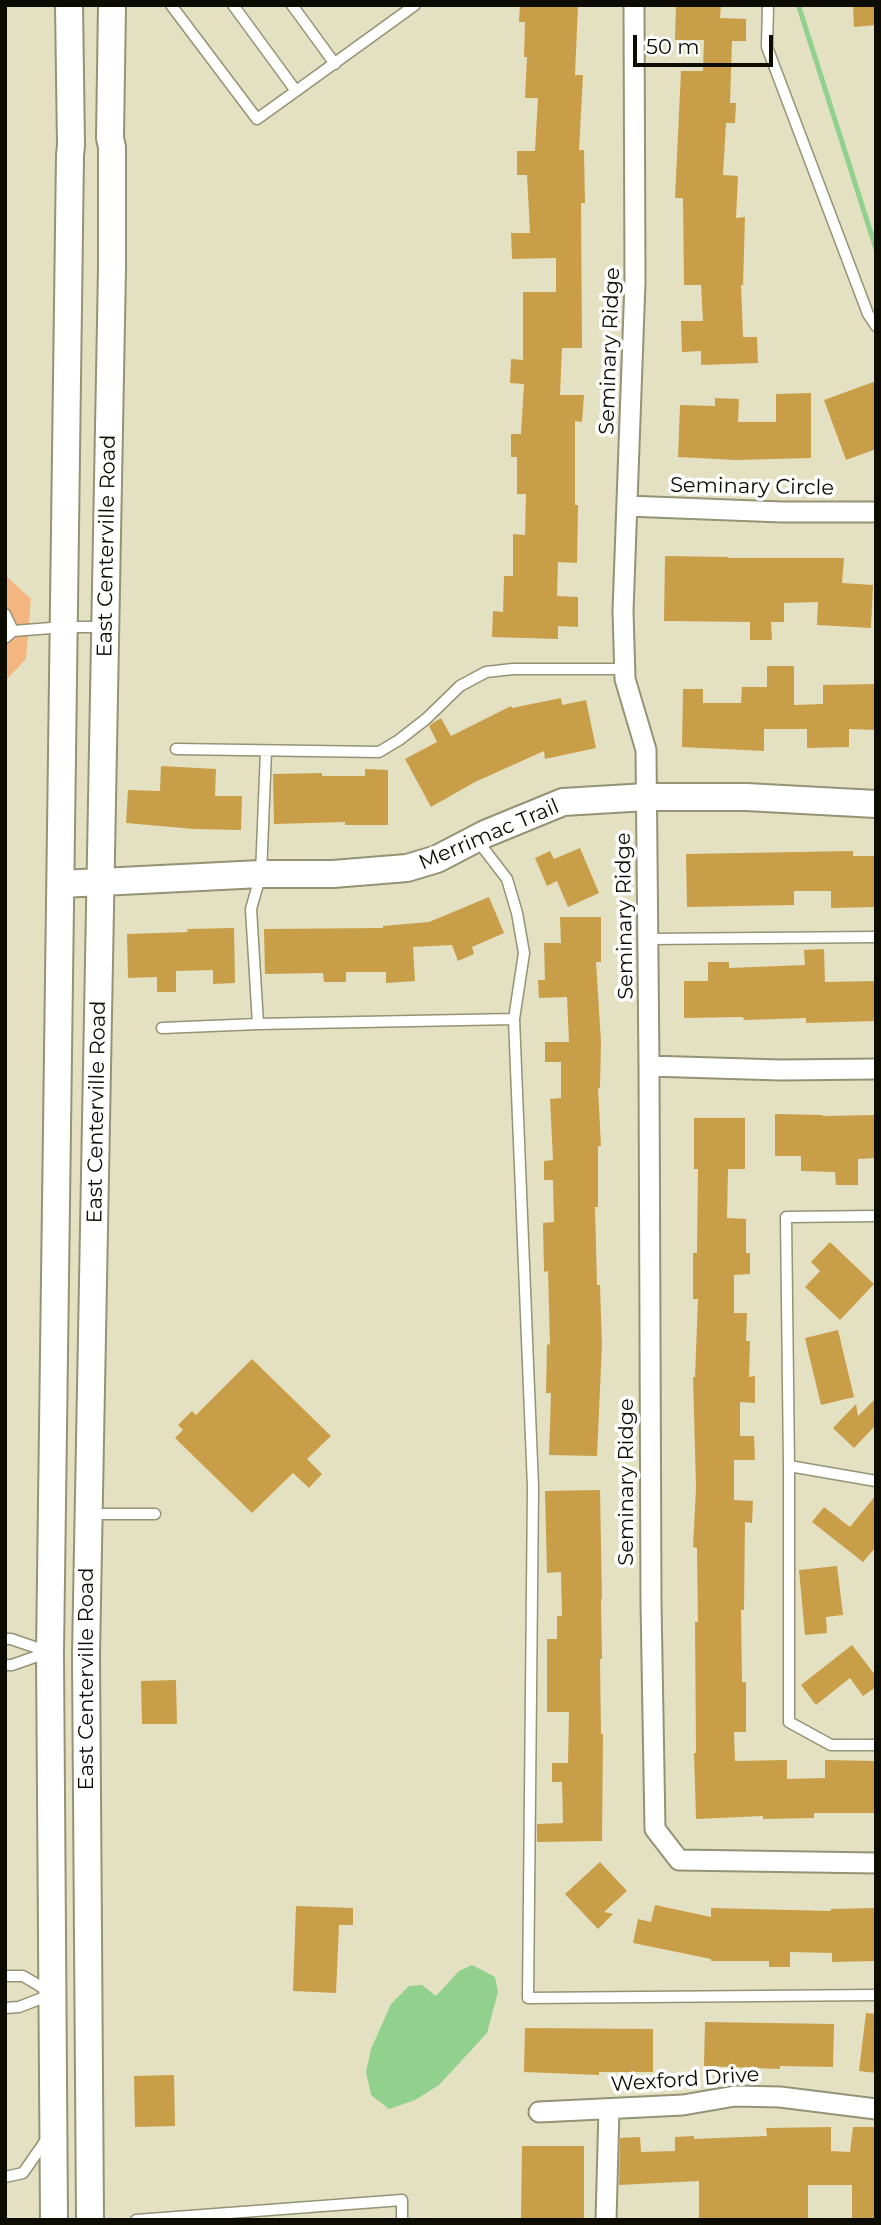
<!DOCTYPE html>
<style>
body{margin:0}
#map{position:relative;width:881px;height:2225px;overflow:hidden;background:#e4e1c2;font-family:Montserrat,sans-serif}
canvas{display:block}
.frame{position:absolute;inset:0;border:7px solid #0d0c03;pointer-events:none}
.scale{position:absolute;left:633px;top:35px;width:140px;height:32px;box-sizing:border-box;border:4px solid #0d0c03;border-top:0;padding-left:9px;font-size:21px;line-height:24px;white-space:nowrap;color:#0d0c03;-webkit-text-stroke:5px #fff;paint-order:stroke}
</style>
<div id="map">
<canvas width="881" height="2225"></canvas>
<div class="frame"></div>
<div class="scale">50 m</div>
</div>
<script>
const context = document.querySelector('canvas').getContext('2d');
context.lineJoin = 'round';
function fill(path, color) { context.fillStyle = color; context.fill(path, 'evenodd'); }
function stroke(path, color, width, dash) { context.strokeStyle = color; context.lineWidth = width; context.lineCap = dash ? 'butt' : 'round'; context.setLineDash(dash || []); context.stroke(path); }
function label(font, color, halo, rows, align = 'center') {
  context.font = font + ' Montserrat,sans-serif'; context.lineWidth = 7; context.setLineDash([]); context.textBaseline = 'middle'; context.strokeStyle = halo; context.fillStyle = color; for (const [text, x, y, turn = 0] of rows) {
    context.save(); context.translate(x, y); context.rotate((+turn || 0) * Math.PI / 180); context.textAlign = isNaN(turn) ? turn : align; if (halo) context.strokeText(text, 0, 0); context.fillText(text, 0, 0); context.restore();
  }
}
fill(new Path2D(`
 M 5,575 L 31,599 L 26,659 L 5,681 Z`), '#f3b681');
fill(new Path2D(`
 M 472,1965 L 495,1977 L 498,1992 L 487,2033 L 439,2085 L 415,2100 L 389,2109 L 371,2095 L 366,2072 L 371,2049 L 391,2004 L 409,1986 L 422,1985 L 436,1996 L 459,1971 Z`), '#91d18d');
stroke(new Path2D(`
 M 799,7 L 876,249`), '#91d18d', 5);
fill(new Path2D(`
 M 520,5 L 578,5 L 575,75 L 583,75 L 579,150 L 584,150 L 585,203 L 581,203 L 582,348 L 562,348 L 560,395 L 584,395 L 582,422 L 575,421 L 575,505 L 578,505 L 577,563 L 558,562 L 557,596 L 578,597 L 578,627 L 558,626 L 558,639 L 492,637 L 493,611 L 503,612 L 504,576 L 513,576 L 513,534 L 525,535 L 526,494 L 517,494 L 517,457 L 511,457 L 511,434 L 521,434 L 524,384 L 510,383 L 511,359 L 523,360 L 523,292 L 556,292 L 556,258 L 512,259 L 511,233 L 530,233 L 527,175 L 517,175 L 517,151 L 535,151 L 538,98 L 525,98 L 527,57 L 524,57 L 525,22 L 519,22 Z
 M 676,5 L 721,5 L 720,18 L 746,19 L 746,41 L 732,41 L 730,103 L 736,103 L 735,123 L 726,123 L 723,175 L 738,176 L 736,218 L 745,217 L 743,285 L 741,285 L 743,337 L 757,337 L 758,363 L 701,365 L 701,351 L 682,352 L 681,321 L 703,321 L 701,285 L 684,285 L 683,198 L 675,198 L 681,71 L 703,71 L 704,40 L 675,40 Z
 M 853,5 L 876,5 L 876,25 L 854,27 Z
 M 876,381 L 876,449 L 846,460 L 824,400 Z
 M 811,393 L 811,458 L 736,460 L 678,457 L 680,405 L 715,406 L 715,398 L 739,399 L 738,422 L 776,422 L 776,394 Z
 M 665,556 L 728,557 L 728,558 L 844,558 L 842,583 L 873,585 L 871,628 L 817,625 L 818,602 L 784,603 L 784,622 L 771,622 L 772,640 L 750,640 L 750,622 L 664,621 Z
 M 767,666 L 794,666 L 794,705 L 823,704 L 823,685 L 876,684 L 876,730 L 849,729 L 849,747 L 807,748 L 807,729 L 764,729 L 764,751 L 682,747 L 683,689 L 703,689 L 703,703 L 741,703 L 742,687 L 767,687 Z
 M 561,698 L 562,705 L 586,700 L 596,748 L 545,759 L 544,751 L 475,782 L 431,807 L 405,759 L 437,742 L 429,726 L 433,723 L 441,718 L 451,736 L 511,706 L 512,708 Z
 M 161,766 L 216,769 L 215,796 L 242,796 L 241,830 L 194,829 L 126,823 L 128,790 L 160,791 Z
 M 365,769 L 388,770 L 388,825 L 345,825 L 345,822 L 274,824 L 273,774 L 322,773 L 322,776 L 365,776 Z
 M 580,848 L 599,893 L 568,907 L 557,881 L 547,886 L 535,858 L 550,851 L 554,859 Z
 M 853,851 L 853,856 L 876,856 L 876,907 L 831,908 L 831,891 L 794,891 L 794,905 L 687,907 L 686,854 Z
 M 489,897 L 504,933 L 472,947 L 474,954 L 458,961 L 452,945 L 413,947 L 415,981 L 386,983 L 386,972 L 346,972 L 346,982 L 324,982 L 323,973 L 265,974 L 264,929 L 383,928 L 383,926 L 429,922 Z
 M 560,917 L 601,917 L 601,962 L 596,962 L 601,1042 L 600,1088 L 598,1088 L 601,1146 L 598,1146 L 598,1207 L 595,1207 L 597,1285 L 600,1285 L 602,1345 L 597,1456 L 549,1455 L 551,1393 L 546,1393 L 547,1344 L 550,1345 L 548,1271 L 544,1272 L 543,1223 L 554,1222 L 553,1180 L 544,1180 L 544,1161 L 553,1160 L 550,1099 L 561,1098 L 561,1062 L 545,1062 L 545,1042 L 569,1042 L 567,997 L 539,998 L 538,980 L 545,980 L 544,943 L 561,943 Z
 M 234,928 L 235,983 L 213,984 L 213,970 L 176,971 L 176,992 L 157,992 L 157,977 L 128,978 L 127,934 L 188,932 L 187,929 Z
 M 824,949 L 825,982 L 876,981 L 876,1021 L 806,1023 L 806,1018 L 744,1020 L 743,1017 L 684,1018 L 684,981 L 708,981 L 708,962 L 729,962 L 729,968 L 805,965 L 804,950 Z
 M 775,1114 L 823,1115 L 823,1116 L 876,1115 L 876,1158 L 858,1159 L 858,1185 L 836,1185 L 835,1172 L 801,1171 L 801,1156 L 775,1156 Z
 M 694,1118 L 745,1118 L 745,1169 L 728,1169 L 727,1218 L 746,1219 L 746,1253 L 750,1253 L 750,1274 L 734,1275 L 734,1313 L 747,1313 L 746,1341 L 750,1341 L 749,1377 L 755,1376 L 755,1403 L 740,1402 L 740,1436 L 754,1436 L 755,1460 L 734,1460 L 734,1500 L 753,1501 L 752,1523 L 745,1522 L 744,1610 L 741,1610 L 742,1682 L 746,1682 L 746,1732 L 734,1732 L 735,1761 L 787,1760 L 787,1779 L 825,1778 L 825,1760 L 876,1761 L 876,1813 L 814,1813 L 814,1818 L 763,1819 L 763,1816 L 696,1819 L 694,1753 L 696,1753 L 695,1622 L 698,1622 L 697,1548 L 693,1547 L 696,1488 L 693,1377 L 695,1377 L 698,1299 L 693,1299 L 693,1253 L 697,1253 L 698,1169 L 694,1169 Z
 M 830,1242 L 874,1284 L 840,1320 L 805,1287 L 820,1271 L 811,1262 Z
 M 838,1330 L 854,1397 L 821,1405 L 805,1338 Z
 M 252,1359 L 331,1436 L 307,1459 L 322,1474 L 309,1488 L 293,1473 L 252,1513 L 175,1438 L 183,1430 L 178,1425 L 192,1411 L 196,1415 Z
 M 876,1398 L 876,1425 L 854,1448 L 833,1428 L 856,1404 L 858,1416 Z
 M 600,1490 L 602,1599 L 601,1599 L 602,1659 L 600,1659 L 601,1734 L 603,1734 L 602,1841 L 537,1842 L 537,1824 L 563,1823 L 562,1782 L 552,1782 L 552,1763 L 568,1763 L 569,1712 L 547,1712 L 547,1639 L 557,1639 L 557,1616 L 562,1616 L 561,1572 L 547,1573 L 545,1491 Z
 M 876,1495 L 876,1547 L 863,1562 L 812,1522 L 824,1507 L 850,1527 Z
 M 837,1566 L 843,1615 L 826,1617 L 827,1633 L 805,1635 L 799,1570 Z
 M 852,1645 L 876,1676 L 876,1687 L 863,1696 L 850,1678 L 816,1705 L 801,1685 Z
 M 176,1680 L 177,1724 L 142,1724 L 141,1681 Z
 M 600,1862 L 627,1891 L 604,1912 L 613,1914 L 598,1929 L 565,1894 Z
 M 655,1905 L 711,1917 L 711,1908 L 831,1911 L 831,1909 L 876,1908 L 876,1961 L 832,1962 L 832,1953 L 790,1952 L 790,1967 L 769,1967 L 769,1961 L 711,1961 L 711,1959 L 633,1943 L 638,1919 L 651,1922 Z
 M 296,1906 L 353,1908 L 353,1925 L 339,1925 L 336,1993 L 293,1991 Z
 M 866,2013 L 876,2014 L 876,2073 L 859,2071 Z
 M 705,2022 L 834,2024 L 833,2067 L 780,2066 L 780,2069 L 704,2066 Z
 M 525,2028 L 653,2029 L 653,2072 L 599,2072 L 599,2075 L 524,2072 Z
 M 174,2075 L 175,2126 L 135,2127 L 134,2076 Z
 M 831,2127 L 831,2151 L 850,2152 L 853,2127 L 876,2127 L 876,2220 L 852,2220 L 852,2185 L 808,2185 L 808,2220 L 699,2220 L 699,2181 L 619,2185 L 620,2138 L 640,2137 L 641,2152 L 675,2151 L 675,2137 L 694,2136 L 694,2139 L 767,2136 L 766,2128 Z
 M 522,2146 L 584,2146 L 584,2220 L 521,2220 Z`), '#c99e49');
const lane = new Path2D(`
 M 171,5 L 257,119 L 296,91 L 233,5
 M 292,5 L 335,64
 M 768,5 L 767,47 L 868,314 L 876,326
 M 296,91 L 415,5
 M 5,614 L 13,631
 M 5,638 L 13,631 L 64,627 L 103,627
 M 176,749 L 379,752 L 399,740 L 426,719 L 460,686 L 486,672 L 513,669 L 625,669
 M 648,939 L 876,937
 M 514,1019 L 533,1487 L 528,1998 L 876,1995
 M 258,1024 L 251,909 L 261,874 L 266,751
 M 162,1028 L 258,1024 L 514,1019 L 524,953 L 517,913 L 507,879 L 477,840
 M 876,1216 L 786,1217 L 789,1466 L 789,1722 L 831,1745 L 876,1745
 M 789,1466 L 876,1481
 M 89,1514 L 155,1514
 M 5,1639 L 11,1639 L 49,1652
 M 5,1665 L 12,1665 L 49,1652
 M 5,1976 L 23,1976 L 50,1992
 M 5,2008 L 19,2007 L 50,1995
 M 5,2177 L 23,2173 L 48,2137
 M 136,2220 L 402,2200 L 402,2220`);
const street = new Path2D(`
 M 634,5 L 635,282 L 623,611 L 625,679 L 646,750 L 649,1066 L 651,1603 L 655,1829 L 679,1860 L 876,1863
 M 627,506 L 782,512 L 876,512
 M 649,1066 L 780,1070 L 876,1069
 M 539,2112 L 683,2105 L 735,2096 L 780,2097 L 876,2109
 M 606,2220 L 609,2109`);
const secondary = new Path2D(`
 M 61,884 L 261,874 L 333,874 L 407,868 L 437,859 L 485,834 L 563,802 L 647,797 L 746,797 L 876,804
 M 54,2220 L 50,1652 L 70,155 L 71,146 L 69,5
 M 90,2220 L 86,1654 L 112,268 L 112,147 L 110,138 L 112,5`);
stroke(lane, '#959275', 13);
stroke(street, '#959275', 23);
stroke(secondary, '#959275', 30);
stroke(lane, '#fff', 10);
stroke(street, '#fff', 19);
stroke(secondary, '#fff', 26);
label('21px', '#0d0c03', '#fff', [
 ["Seminary Ridge",610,351,-88],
 ["Seminary Circle",752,487,1],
 ["East Centerville Road",107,546,-89],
 ["Merrimac Trail",489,835,-23],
 ["Seminary Ridge",625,916,-91],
 ["East Centerville Road",97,1112,-89],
 ["Seminary Ridge",627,1482,-90],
 ["East Centerville Road",87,1679,-90],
 ["Wexford Drive",685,2080,-4]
]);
</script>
